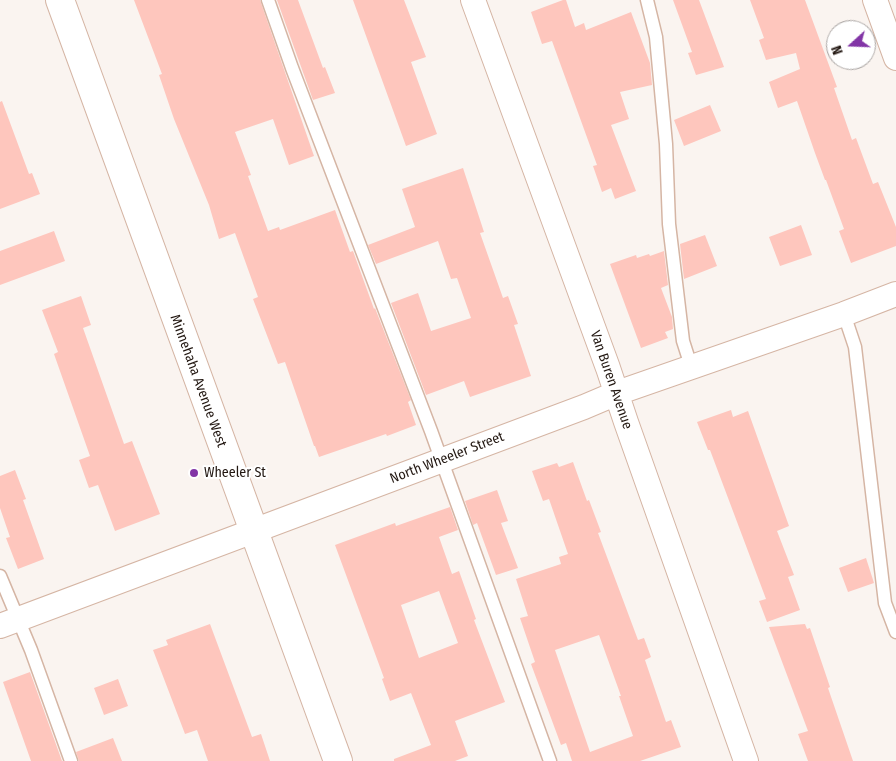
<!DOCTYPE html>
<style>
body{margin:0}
#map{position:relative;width:896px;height:761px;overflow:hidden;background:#faf4f0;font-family:"Fira Sans Condensed",sans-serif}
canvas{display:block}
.north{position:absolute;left:826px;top:20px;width:50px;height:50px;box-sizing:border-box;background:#fff;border:1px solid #a7a2a0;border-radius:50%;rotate:250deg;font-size:14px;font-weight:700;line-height:20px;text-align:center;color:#221711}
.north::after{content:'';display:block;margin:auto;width:18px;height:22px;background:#8235a6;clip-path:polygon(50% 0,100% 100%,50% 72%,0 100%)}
</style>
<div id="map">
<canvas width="896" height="761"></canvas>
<div class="north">N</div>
</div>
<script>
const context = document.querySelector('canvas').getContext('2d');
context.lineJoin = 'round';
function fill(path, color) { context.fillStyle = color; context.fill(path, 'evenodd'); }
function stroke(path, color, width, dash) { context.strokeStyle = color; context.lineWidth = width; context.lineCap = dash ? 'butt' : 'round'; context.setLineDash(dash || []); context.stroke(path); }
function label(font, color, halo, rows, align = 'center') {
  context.font = font + ' "Fira Sans Condensed",sans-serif'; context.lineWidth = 4; context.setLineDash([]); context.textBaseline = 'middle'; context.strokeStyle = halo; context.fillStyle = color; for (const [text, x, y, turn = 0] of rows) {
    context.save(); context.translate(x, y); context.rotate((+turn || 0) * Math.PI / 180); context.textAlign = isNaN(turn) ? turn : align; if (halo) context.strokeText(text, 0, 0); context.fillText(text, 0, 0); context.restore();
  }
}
fill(new Path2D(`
 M 134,0 L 260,0 L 314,156 L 289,165 L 273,119 L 235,132 L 251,175 L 248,176 L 268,231 L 279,227 L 280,230 L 335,210 L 350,252 L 353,251 L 374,309 L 375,308 L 411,400 L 408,402 L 416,425 L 387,436 L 386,434 L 319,457 L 315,446 L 314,446 L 285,362 L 278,364 L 253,299 L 258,297 L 235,233 L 219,239 L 209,205 L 174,119 L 159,75 L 162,74 Z
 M 277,0 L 298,0 L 323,68 L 325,67 L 335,93 L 313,100 Z
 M 353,0 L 404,0 L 426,57 L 411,62 L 437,134 L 406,146 Z
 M 563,0 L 566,0 L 575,27 L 584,23 L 586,30 L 631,12 L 650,63 L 652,85 L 620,92 L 629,119 L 611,125 L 636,191 L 615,199 L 611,188 L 602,192 L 593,166 L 597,165 L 552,41 L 542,44 L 531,12 Z
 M 673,0 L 699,0 L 724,67 L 696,75 L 688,53 L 692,52 Z
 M 750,0 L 805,0 L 837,87 L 834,88 L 852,140 L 856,138 L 873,184 L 878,182 L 896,227 L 896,246 L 851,263 L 839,231 L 844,229 L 826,180 L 825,180 L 815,153 L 797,101 L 778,108 L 769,82 L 800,69 L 796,53 L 766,60 L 759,40 L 764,38 Z
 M 2,101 L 29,174 L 32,173 L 40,194 L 0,209 L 0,102 Z
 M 710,105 L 721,131 L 684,146 L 674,120 Z
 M 463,168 L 484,232 L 480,233 L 503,298 L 508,296 L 518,324 L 514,325 L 531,376 L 470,397 L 464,381 L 426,395 L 391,303 L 418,293 L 431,331 L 471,318 L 457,278 L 451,279 L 438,241 L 376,264 L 368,245 L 415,227 L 402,189 Z
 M 801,225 L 812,255 L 780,266 L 769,237 Z
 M 54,231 L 65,261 L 0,285 L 0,251 Z
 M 705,235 L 717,266 L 684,279 L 680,244 Z
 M 664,251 L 668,285 L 661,288 L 672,317 L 673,329 L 665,332 L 668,338 L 641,348 L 610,264 L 636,255 L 637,258 L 649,254 L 650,256 Z
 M 81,296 L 91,325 L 83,328 L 124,444 L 132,441 L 160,514 L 115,531 L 98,485 L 89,488 L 79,460 L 90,456 L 54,354 L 58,352 L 42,310 Z
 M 731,410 L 733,417 L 748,411 L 789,526 L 777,531 L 794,575 L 788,577 L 800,610 L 767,622 L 759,601 L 766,599 L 710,450 L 708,450 L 697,422 Z
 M 573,462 L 587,501 L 589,500 L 601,532 L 598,533 L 638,640 L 644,638 L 651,657 L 645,660 L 666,722 L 671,720 L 681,747 L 640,761 L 572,761 L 566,743 L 561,745 L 531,664 L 535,662 L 520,618 L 528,616 L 516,579 L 561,564 L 559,557 L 568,554 L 549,499 L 543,501 L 532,471 L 557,463 L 559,467 ZM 599,635 L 621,696 L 619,696 L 633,736 L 590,752 L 555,650 Z
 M 15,470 L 26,499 L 23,500 L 44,559 L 18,569 L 6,538 L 10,537 L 0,508 L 0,476 Z
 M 497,490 L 508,521 L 501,523 L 518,568 L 496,575 L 477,523 L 473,525 L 465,501 Z
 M 450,507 L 458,530 L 439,537 L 452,574 L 459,571 L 476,619 L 474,620 L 505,702 L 455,721 L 468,756 L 455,761 L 394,761 L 394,759 L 431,745 L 411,693 L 390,701 L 382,679 L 384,678 L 335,545 L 395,523 L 396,526 ZM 439,591 L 458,643 L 419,658 L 401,605 Z
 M 866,558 L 874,583 L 848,592 L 839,568 Z
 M 210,624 L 252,737 L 261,734 L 270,761 L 208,761 L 197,730 L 185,734 L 153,650 L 168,645 L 166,640 Z
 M 805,624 L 807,629 L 810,628 L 830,687 L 828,688 L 853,761 L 808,761 L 798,734 L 808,731 L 769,627 Z
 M 30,672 L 62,761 L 31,761 L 3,682 Z
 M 118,679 L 128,706 L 104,715 L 94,688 Z
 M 113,738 L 122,761 L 79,761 L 76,752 Z`), '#fec6bd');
const lane = new Path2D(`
 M 268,0 L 292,68 L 431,431 L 550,761
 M 647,0 L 656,37 L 666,144 L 669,224 L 683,341 L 691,366
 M 844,314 L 855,347 L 885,603 L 896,632
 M 0,576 L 31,650 L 71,761`);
const street = new Path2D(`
 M 473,0 L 608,368 L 626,422 L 746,761
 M 875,0 L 896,58
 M 0,626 L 584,407 L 617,393 L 844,314 L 896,294`);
const secondary = new Path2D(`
 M 60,0 L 338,761`);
stroke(lane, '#d5b5a4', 15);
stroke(street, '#d5b5a4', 26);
stroke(secondary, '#d5b5a4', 30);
stroke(lane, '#fff', 12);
stroke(street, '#fff', 24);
stroke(secondary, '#fff', 28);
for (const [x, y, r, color] of [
 [194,473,5,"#8235a6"]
]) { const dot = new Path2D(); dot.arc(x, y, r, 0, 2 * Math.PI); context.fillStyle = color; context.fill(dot); stroke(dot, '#fff', 2); }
label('14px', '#221711', '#fff', [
 ["Van Buren Avenue",611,380,71],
 ["Minnehaha Avenue West",198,381,70],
 ["North Wheeler Street",447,458,-21]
]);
label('14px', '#221711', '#fff', [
 ["Wheeler St",204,473]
], 'left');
</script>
